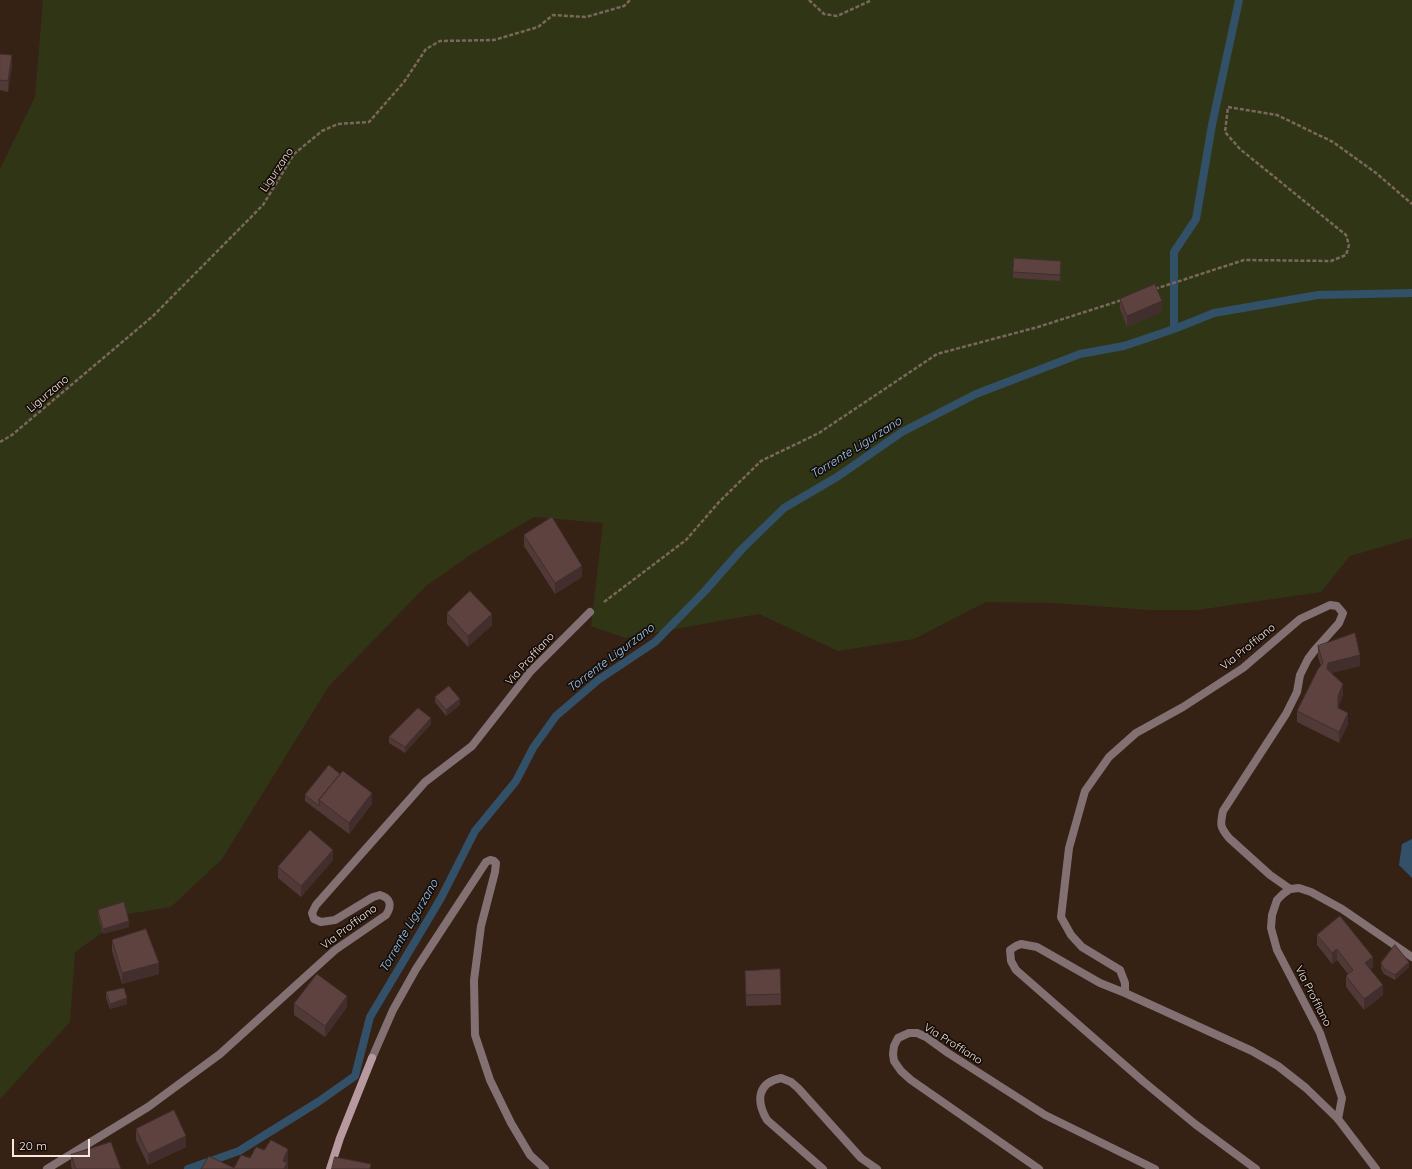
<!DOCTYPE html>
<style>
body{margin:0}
#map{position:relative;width:1412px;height:1169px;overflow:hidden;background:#362115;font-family:Quicksand,sans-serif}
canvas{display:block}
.scale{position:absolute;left:12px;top:1139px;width:78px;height:18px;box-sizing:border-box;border:2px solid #f7e8e1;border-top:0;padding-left:5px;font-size:12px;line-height:14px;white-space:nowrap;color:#f7e8e1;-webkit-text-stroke:3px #170d08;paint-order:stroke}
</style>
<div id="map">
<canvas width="1412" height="1169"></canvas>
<div class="scale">20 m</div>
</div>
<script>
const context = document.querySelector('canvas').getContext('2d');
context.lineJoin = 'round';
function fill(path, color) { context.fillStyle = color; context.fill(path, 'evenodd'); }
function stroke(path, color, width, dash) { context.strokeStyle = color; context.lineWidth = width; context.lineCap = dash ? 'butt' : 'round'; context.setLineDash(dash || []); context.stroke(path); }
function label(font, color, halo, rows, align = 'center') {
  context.font = font + ' Quicksand,sans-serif'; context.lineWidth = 3.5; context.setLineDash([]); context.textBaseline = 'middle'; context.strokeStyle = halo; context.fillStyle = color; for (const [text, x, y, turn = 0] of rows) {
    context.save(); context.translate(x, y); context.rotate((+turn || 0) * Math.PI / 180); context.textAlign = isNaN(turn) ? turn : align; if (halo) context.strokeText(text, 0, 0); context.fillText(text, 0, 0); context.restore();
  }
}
fill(new Path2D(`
 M 43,0 L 1412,0 L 1412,538 L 1350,556 L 1321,592 L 1197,610 L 1148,610 L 1056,603 L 986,602 L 914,639 L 838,651 L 759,614 L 625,638 L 591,626 L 603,523 L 534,517 L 473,553 L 426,586 L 329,686 L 222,859 L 171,907 L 128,914 L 75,952 L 70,1022 L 0,1099 L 0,169 L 35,97 Z`), '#303615');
fill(new Path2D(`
 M 1412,839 L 1412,878 L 1399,865 L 1402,844 Z`), '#325068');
stroke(new Path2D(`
 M 1174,329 L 1174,252 L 1196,219 L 1212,125 L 1239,0
 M 188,1169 L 239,1151 L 318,1102 L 355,1076 L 370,1017 L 441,898 L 475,831 L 516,781 L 533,748 L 556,716 L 598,680 L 655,642 L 704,592 L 742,549 L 784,508 L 837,477 L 902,432 L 976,394 L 1080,354 L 1124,346 L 1174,329 L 1214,313 L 1318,295 L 1412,293`), '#325068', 8);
stroke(new Path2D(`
 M 809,0 L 824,14 L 837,16 L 872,0
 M 1155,289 L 1244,260 L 1331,261 L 1346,255 L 1349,245 L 1346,235 L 1240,149 L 1225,132 L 1228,107 L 1277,115 L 1333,142 L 1376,173 L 1412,204
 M 0,442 L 12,435 L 153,316 L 263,205 L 294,154 L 322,131 L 338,124 L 369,122 L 404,82 L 426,49 L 440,41 L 494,40 L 538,27 L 553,15 L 586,17 L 624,6 L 630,0
 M 604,602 L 686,540 L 719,502 L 761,461 L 819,433 L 937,354 L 1038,327 L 1122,300`), '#7a675d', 2.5, [4, 2]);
stroke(new Path2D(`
 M 1125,993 L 1125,983 L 1120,970 L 1082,947 L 1071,935 L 1061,917 L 1069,848 L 1085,791 L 1109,757 L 1136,733 L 1183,707 L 1243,668 L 1300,619 L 1330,605 L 1337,606 L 1343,613 L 1339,623 L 1314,651 L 1308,659 L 1300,675 L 1297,692 L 1286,714 L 1223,811 C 1220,825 1220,827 1229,838 L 1270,875 L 1290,889
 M 372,1058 L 393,1010 L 416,969 L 486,862 L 490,860 L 494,861 L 496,863 L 495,872 L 481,926 L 474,980 L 475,1035 L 490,1080 L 511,1123 L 530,1155 L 545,1169
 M 1338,1119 L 1342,1098 L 1320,1033 L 1277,950 L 1271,928 L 1272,915 L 1277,900 L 1283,894 L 1290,889 L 1299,888 L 1311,892 L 1342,909 L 1412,957
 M 47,1169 L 148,1107 L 220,1054 L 335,950 L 386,915 C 392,906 391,898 380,895 L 373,897 L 335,920 L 321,922 L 314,919 L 312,913 L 316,905 L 425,782 L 472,746 L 530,672 L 590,612
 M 823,1169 L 767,1120 C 756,1101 757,1083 781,1078 L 791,1082 L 798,1088 L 861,1158 L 877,1169
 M 1039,1169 L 911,1080 L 901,1071 L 894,1061 L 893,1054 L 894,1046 L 898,1038 L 909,1033 L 917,1033 L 926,1037 L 948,1053 L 1045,1115 L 1155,1169
 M 1256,1169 L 1195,1124 L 1144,1082 L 1016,970 L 1011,961 L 1010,950 L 1016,946 L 1021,944 L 1037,947 L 1100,983 L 1125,993 L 1252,1051 L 1278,1066 L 1306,1088 L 1338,1119 L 1376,1169`), '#837073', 8);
stroke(new Path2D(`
 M 330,1169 L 340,1138 L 372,1058`), '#b7999f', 8);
fill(new Path2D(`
 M 0,54 L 12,66 L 8,92 L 0,90 Z
 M 1061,266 L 1060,281 L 1013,278 L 1013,272 Z
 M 1120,299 L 1162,312 L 1127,327 L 1120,309 Z
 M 524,535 L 582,577 L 555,594 L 524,546 Z
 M 447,613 L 492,625 L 468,647 L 447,624 Z
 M 1318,646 L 1360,666 L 1331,673 L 1343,695 L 1338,708 L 1348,724 L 1339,743 L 1297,722 L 1297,711 L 1321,666 L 1318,657 Z
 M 435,697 L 460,705 L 446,716 L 435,702 Z
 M 431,724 L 405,753 L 389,743 L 389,737 Z
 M 340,774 L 372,804 L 349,834 L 305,801 L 305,795 Z
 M 333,860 L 301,897 L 278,878 L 278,867 Z
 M 98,910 L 129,927 L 103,934 L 98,916 Z
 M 1317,935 L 1373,967 L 1370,969 L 1383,995 L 1364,1010 L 1346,987 L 1346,976 L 1348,974 L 1337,960 L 1332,964 L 1317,945 Z
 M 112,940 L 159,974 L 122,984 L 112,951 Z
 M 1381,963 L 1409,967 L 1395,980 L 1384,974 L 1381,969 Z
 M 745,971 L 781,994 L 781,1005 L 746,1006 Z
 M 106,992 L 127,1004 L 110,1009 L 106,998 Z
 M 294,1004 L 347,1007 L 325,1037 L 294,1015 Z
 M 136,1129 L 186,1147 L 148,1165 L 136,1140 Z
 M 71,1155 L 121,1169 L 72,1169 L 71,1166 Z`), '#503937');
fill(new Path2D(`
 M 12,55 L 12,66 L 8,92 L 8,81 Z
 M 1162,301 L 1162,312 L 1127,327 L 1127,316 Z
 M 582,566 L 582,577 L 555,594 L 555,583 Z
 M 492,614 L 492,625 L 468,647 L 468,636 Z
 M 1360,655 L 1360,666 L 1328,674 L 1327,669 L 1328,663 Z
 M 1343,684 L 1343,695 L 1338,707 L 1338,696 Z
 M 460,699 L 460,705 L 446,716 L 446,710 Z
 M 1348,713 L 1348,724 L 1339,743 L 1339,732 Z
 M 431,718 L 431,724 L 405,753 L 405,747 Z
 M 372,793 L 372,804 L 349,834 L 349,823 Z
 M 333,850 L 333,860 L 301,897 L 301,886 Z
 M 129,921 L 129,927 L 103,934 L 103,929 Z
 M 1337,949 L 1337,960 L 1332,964 L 1332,953 Z
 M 1373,957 L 1373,967 L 1365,974 L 1365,963 Z
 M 1409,962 L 1409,967 L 1395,980 L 1395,975 Z
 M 159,963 L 159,974 L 122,984 L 122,973 Z
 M 1383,985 L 1383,995 L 1364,1010 L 1364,999 Z
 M 347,996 L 347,1007 L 325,1037 L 325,1026 Z
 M 127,998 L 127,1004 L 110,1009 L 110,1004 Z
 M 186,1136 L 186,1147 L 148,1165 L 148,1154 Z
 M 288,1149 L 288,1169 L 283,1169 L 283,1161 Z`), '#412e2d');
const building = new Path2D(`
 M 0,54 L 12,55 L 8,81 L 0,80 Z
 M 1014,258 L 1061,261 L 1060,275 L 1013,272 Z
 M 1155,284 L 1162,301 L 1127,316 L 1120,299 Z
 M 552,517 L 582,566 L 555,583 L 524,535 Z
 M 470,591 L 492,614 L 468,636 L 447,613 Z
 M 1355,633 L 1360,655 L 1328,663 L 1327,669 L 1343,684 L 1338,696 L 1338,708 L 1348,713 L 1339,732 L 1297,711 L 1318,669 L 1323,663 L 1318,646 Z
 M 449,686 L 460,699 L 446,710 L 435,697 Z
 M 418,708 L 431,718 L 405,747 L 389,737 Z
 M 329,765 L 340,774 L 319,800 L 319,806 L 305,795 Z
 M 343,771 L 372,793 L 349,823 L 319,800 Z
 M 310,830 L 333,850 L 301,886 L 278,867 Z
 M 124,902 L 129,921 L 103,929 L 98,910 Z
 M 1340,916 L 1373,957 L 1365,963 L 1383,985 L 1364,999 L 1346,976 L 1353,970 L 1337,949 L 1332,953 L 1317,935 Z
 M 146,929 L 159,963 L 122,973 L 112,940 Z
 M 1395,945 L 1409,962 L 1395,975 L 1384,969 L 1381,963 Z
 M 780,969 L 781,994 L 746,995 L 745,971 Z
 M 317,974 L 347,996 L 325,1026 L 294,1004 Z
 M 124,988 L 127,998 L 110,1004 L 106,992 Z
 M 174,1110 L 186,1136 L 148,1154 L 136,1129 Z
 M 271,1140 L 288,1149 L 283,1161 L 287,1163 L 284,1169 L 201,1169 L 209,1156 L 234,1168 L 241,1155 L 250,1158 L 256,1147 L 264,1150 Z
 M 111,1142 L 121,1169 L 76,1169 L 71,1155 Z
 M 335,1157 L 371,1164 L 370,1169 L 332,1169 Z`);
fill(building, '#5d4240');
stroke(building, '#412e2d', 1);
label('11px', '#f7e8e1', '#170d08', [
 ["Ligurzano",277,170,-56],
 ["Ligurzano",48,394,-40],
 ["Via Proffiano",1248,647,-39],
 ["Via Proffiano",530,659,-48],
 ["Via Proffiano",349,927,-37],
 ["Via Proffiano",1313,996,63],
 ["Via Proffiano",953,1044,32]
]);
label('italic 12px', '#9ad0fc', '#170d08', [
 ["Torrente Ligurzano",856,448,-32],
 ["Torrente Ligurzano",611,658,-37],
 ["Torrente Ligurzano",409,926,-60]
]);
</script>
